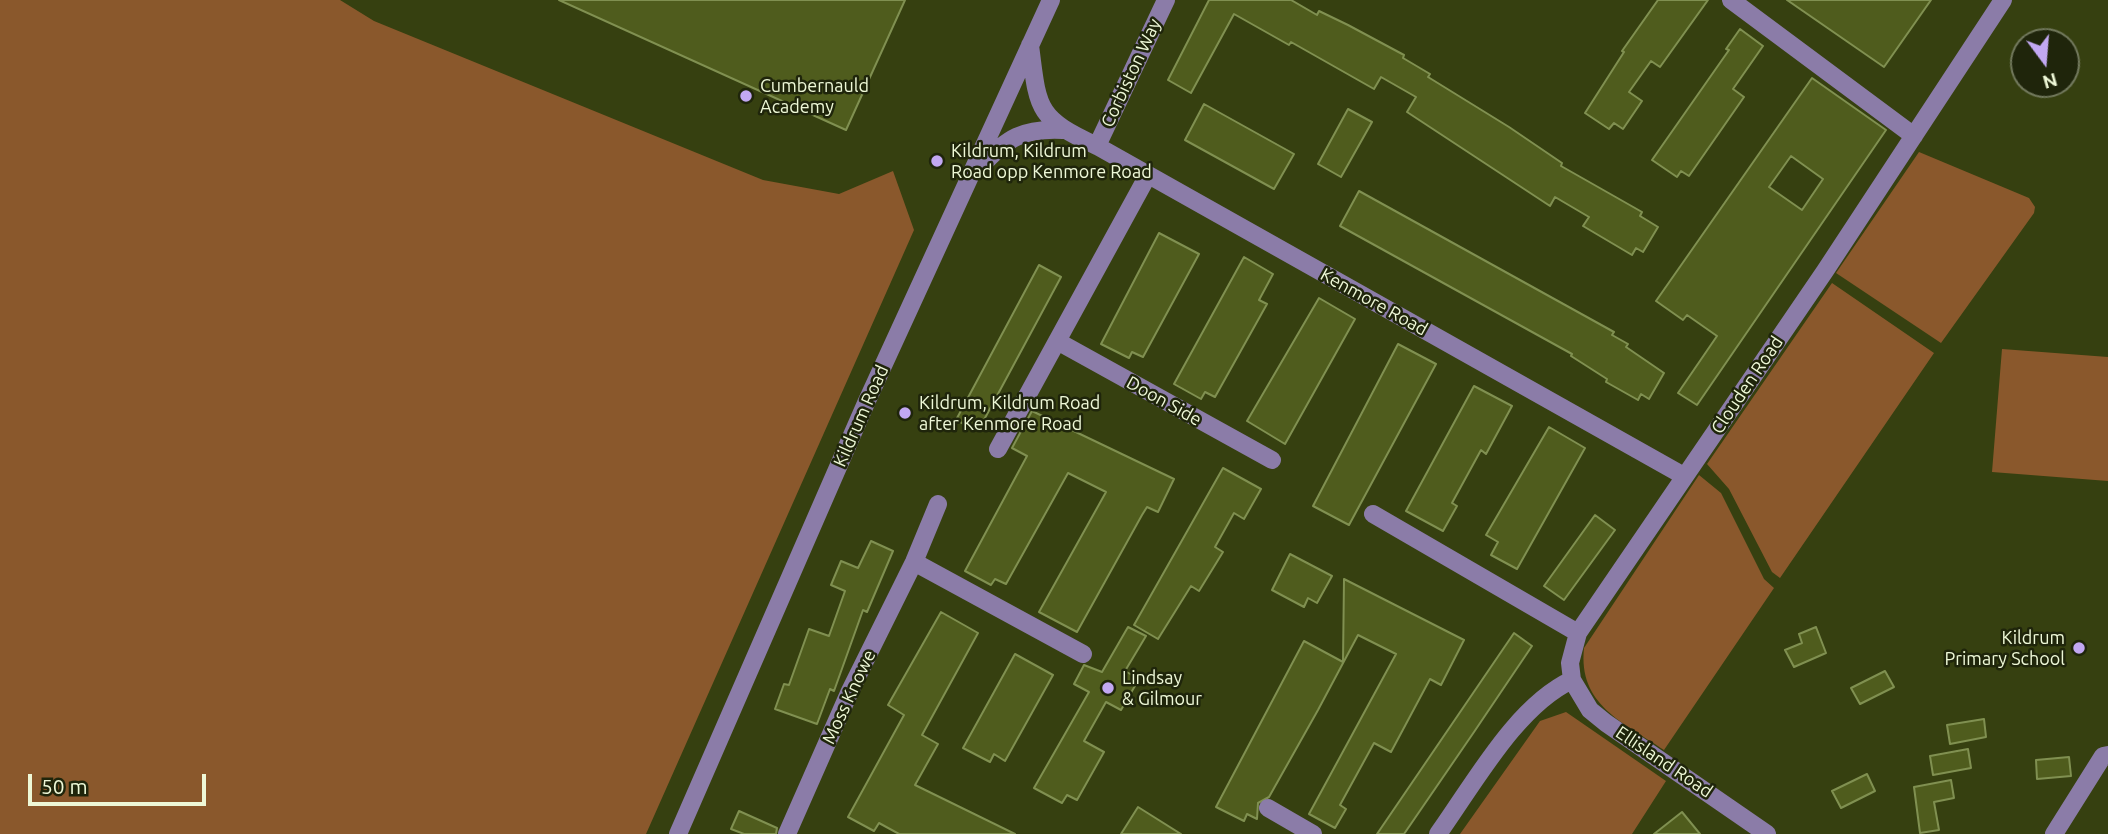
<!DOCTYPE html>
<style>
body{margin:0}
#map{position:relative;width:2108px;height:834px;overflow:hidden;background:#364010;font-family:Ubuntu,sans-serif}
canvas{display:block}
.north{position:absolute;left:2010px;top:28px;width:70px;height:70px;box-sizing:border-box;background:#1f250b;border:2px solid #72795d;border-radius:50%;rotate:164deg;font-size:19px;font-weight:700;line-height:28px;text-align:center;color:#eef8d7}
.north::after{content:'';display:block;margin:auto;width:24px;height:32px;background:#c2a8f2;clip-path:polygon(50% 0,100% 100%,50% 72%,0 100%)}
.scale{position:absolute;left:28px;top:774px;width:178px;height:32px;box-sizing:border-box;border:4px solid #eef8d7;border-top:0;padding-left:9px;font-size:21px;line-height:24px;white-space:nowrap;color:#eef8d7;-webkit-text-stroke:5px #1f250b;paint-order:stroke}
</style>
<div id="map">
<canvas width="2108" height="834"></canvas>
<div class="north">N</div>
<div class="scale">50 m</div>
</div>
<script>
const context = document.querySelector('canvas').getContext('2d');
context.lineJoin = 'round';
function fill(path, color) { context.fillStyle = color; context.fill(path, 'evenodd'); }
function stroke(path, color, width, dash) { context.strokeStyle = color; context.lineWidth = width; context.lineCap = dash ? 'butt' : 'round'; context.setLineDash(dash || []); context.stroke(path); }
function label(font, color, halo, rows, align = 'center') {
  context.font = font + ' Ubuntu,sans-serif'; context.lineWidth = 5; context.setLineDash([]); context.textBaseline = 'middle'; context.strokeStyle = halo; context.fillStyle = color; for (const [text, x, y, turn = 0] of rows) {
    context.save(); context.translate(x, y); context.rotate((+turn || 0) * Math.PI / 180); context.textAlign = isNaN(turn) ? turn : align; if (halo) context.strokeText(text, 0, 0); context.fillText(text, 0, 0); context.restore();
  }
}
fill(new Path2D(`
 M 0,0 L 340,0 L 374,21 L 763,180 L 839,194 L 893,171 L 914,230 L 646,834 L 0,834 Z
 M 1919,152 L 2029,198 L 2035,207 L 2034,213 L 1941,343 L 1836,273 Z
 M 1832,283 L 1934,353 L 1780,578 L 1772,572 L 1729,489 L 1707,464 Z
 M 2002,349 L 2108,357 L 2108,481 L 1992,472 Z
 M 1699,475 L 1721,493 L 1764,579 L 1774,588 L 1664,750 C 1623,722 1578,705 1584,648 Z
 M 1566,712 L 1666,781 L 1632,834 L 1460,834 L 1540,721 Z`), '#8a582c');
const building = new Path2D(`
 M 559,0 L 905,0 L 846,130 Z
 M 1209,0 L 1291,0 L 1317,15 L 1319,11 L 1348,25 L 1404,55 L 1403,58 L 1430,74 L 1428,77 L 1509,127 L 1562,163 L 1561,166 L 1642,212 L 1640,216 L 1658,227 L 1643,252 L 1636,248 L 1632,255 L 1583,226 L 1589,217 L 1555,197 L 1550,206 L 1407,112 L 1416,97 L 1381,77 L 1374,89 L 1291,42 L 1289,45 L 1234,14 L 1191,93 L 1168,80 Z
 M 1658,0 L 1708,0 L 1660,67 L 1651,61 L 1629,92 L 1642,101 L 1623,129 L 1614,123 L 1609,129 L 1585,113 L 1624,52 L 1622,51 Z
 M 1787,0 L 1931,0 L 1884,67 Z
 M 1740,29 L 1763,46 L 1733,89 L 1744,97 L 1689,176 L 1681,171 L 1677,177 L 1652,160 L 1729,50 L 1726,49 Z
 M 1812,78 L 1886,130 L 1697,405 L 1678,393 L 1717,336 L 1687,315 L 1683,320 L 1656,301 ZM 1791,156 L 1823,179 L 1802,210 L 1769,187 Z
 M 1204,104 L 1294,154 L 1274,189 L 1185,140 Z
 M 1348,109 L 1372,122 L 1341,177 L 1318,164 Z
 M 1359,191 L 1614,332 L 1612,335 L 1628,344 L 1626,347 L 1664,373 L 1649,399 L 1641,394 L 1638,400 L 1606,382 L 1607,379 L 1571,356 L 1572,354 L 1340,226 Z
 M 1159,233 L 1199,254 L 1143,357 L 1132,352 L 1129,358 L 1101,344 Z
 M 1244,257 L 1273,274 L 1259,300 L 1267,304 L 1215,397 L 1205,392 L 1201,399 L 1174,384 Z
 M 1039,265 L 1061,277 L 978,431 L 956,420 Z
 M 1319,298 L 1355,319 L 1285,444 L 1247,421 Z
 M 1398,344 L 1436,364 L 1349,525 L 1313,506 Z
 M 1474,386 L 1512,406 L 1486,454 L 1481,450 L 1452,503 L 1457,506 L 1443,531 L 1406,511 Z
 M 1032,411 L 1174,479 L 1158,512 L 1147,507 L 1142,515 L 1077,632 L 1039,612 L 1106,492 L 1068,473 L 1006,584 L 995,579 L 991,585 L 965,571 L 1027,456 L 1012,448 Z
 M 1549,427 L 1585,448 L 1517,569 L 1491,555 L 1498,542 L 1486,535 Z
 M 1223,468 L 1261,489 L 1244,519 L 1234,513 L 1215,547 L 1223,552 L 1199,591 L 1191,586 L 1158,639 L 1134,625 Z
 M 1595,515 L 1615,530 L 1564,600 L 1544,586 Z
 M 871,541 L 893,551 L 867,612 L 863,610 L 834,691 L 830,689 L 817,724 L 775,709 L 784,684 L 789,685 L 809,629 L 829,636 L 845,591 L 831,585 L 841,561 L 858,568 Z
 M 1290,554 L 1332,576 L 1317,603 L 1308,598 L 1304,607 L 1272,590 Z
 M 1344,579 L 1464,640 L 1441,685 L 1430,679 L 1391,752 L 1374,743 L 1340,805 L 1346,809 L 1335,828 L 1309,814 L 1396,654 L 1358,635 L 1318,710 L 1269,797 L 1258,803 L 1257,819 L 1247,814 L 1244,821 L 1216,807 L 1304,641 L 1343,662 Z
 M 941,612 L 978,633 L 922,735 L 938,744 L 915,785 L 1015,834 L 899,834 L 879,823 L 874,831 L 848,817 L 904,715 L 888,705 Z
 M 1128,627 L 1146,636 L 1125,671 L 1139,679 L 1121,710 L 1106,702 L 1084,741 L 1104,752 L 1077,800 L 1067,795 L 1062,803 L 1034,788 L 1089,692 L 1074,684 L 1084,665 L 1102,672 Z
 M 1816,627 L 1826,653 L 1794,667 L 1785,650 L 1802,643 L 1799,634 Z
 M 1514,633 L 1532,646 L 1474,732 L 1404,834 L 1377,834 Z
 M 1015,654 L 1053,675 L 1005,761 L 994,754 L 990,762 L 963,748 Z
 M 1885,671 L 1894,687 L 1860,704 L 1851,688 Z
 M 1984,719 L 1986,737 L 1950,744 L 1947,725 Z
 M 1968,749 L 1971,768 L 1933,775 L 1930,756 Z
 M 2069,757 L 2071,776 L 2037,779 L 2036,760 Z
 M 1867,774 L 1875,791 L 1841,808 L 1832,791 Z
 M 1951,780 L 1954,798 L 1934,802 L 1939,830 L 1920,833 L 1914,787 Z
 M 1138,807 L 1181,834 L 1121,834 Z
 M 739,811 L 777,828 L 776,834 L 744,834 L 731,829 Z
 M 1682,812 L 1700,834 L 1654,834 Z`);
fill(building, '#4f5c1d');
stroke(building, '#809051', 2);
stroke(new Path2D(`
 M 1731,0 L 1914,136
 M 1030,45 C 1038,109 1036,118 1097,146 L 1684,476
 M 1097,146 L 1166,0
 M 981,166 C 1007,138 1023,128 1063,130
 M 1057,341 L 1272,460
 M 998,449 L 1148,175
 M 1373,514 L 1578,633
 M 914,562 L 1083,654
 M 1572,680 L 1590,710 L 1606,723 L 1767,834
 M 1268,808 L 1313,834
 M 678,834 L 866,403 L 1051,0
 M 787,834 L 850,691 L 914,562 L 938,504
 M 1438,834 C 1474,784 1516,706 1572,680 L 1570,663 L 1578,633 L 1825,271 L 2003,0
 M 2054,834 L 2103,756 L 2108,755`), '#8b7ca8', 18);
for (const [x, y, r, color] of [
 [746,96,7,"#c2a8f2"],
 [937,161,7,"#c2a8f2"],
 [905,413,7,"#c2a8f2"],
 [2079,648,7,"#c2a8f2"],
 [1108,688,7,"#c2a8f2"]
]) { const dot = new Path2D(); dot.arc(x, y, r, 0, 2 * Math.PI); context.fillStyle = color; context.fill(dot); stroke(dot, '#1f250b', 2.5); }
label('18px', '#eef8d7', '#1f250b', [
 ["Corbiston Way",1131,73,-65],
 ["Kenmore Road",1374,302,29],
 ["Clouden Road",1747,385,-56],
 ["Doon Side",1164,401,29],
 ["Kildrum Road",861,416,-66],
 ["Moss Knowe",849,697,-65],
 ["Ellisland Road",1664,762,34]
]);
label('18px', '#eef8d7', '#1f250b', [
 ["Cumbernauld",760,86],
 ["Academy",760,107],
 ["Kildrum, Kildrum",951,151],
 ["Road opp Kenmore Road",951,172],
 ["Kildrum, Kildrum Road",919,403],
 ["after Kenmore Road",919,424],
 ["Kildrum",2065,638,"right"],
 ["Primary School",2065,659,"right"],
 ["Lindsay",1122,678],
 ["& Gilmour",1122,699]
], 'left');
</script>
